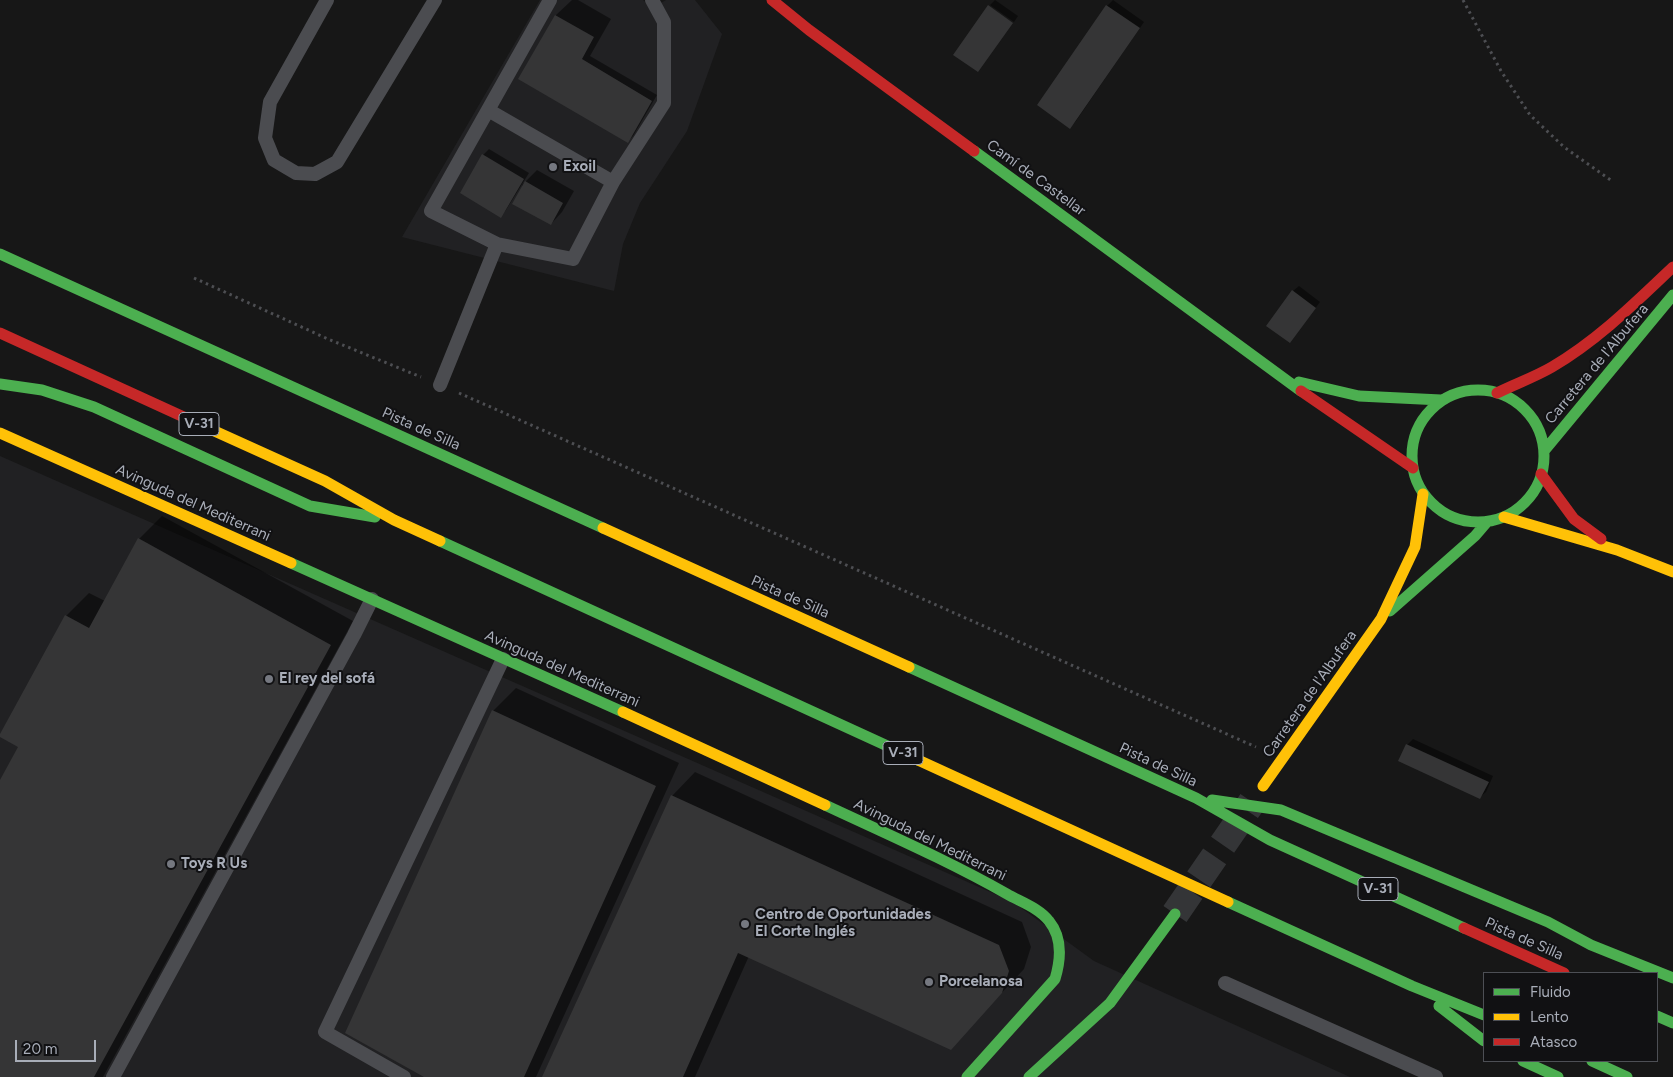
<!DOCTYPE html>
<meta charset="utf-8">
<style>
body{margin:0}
#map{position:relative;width:1673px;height:1077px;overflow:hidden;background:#171717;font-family:Figtree,sans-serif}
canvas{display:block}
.legend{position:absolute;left:1483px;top:972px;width:175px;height:90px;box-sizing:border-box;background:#111113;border:1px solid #4d4f55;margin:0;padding:6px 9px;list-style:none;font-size:15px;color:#a8adb8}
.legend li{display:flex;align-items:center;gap:10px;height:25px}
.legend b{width:25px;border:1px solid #4d4f55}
.scale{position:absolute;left:15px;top:1040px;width:81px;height:22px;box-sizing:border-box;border:2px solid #a8adb8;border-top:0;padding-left:6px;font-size:15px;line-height:18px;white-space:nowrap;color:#a8adb8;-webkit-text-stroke:4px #111113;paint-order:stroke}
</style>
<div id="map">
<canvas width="1673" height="1077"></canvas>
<ul class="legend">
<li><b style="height:6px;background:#4caf50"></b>Fluido</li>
<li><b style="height:6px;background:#ffc107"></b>Lento</li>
<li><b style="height:6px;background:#c62828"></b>Atasco</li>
</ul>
<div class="scale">20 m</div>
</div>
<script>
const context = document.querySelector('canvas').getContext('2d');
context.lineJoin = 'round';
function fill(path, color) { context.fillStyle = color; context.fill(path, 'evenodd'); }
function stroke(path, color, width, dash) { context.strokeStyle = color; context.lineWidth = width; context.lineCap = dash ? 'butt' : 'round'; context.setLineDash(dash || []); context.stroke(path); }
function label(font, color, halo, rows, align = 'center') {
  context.font = font + ' Figtree,sans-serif'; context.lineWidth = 4; context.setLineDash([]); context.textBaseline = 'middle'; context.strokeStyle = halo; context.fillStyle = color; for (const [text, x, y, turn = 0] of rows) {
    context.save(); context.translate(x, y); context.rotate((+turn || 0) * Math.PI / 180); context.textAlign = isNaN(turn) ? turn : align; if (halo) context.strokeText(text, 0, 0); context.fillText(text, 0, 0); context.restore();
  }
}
fill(new Path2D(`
 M 540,0 L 643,0 L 652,8 L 666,0 L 695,0 L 722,34 L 687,131 L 640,203 L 623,244 L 614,291 L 402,237 Z
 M 0,456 L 1013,902 L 1094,961 L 1350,1077 L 0,1077 Z`), '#212123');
fill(new Path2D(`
 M 572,0 L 578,0 L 611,19 L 590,56 L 657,95 L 633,136 L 628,141 L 520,78 L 556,15 Z
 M 995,0 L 1018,16 L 1014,22 L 990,5 Z
 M 1113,0 L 1144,22 L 1076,121 L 1070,127 L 1107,6 Z
 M 489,149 L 529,173 L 506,210 L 501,216 L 483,155 Z
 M 537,170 L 574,191 L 562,212 L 551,224 L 522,185 Z
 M 1299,286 L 1320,302 L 1295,335 L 1293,291 Z
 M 162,516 L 353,621 L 103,1077 L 0,1077 L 0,783 L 20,747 L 0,736 L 66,616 L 89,593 L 105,601 L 139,539 Z
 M 516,688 L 679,763 L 536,1077 L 426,1077 L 493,711 Z
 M 1413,739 L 1493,776 L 1486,792 L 1480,797 L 1407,745 Z
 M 695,772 L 1022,922 L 1031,947 L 1024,969 L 950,1048 L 749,956 L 695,1077 L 544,1077 L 672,796 Z`), '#0007');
fill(new Path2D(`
 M 988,5 L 1013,23 L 978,72 L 953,55 Z
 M 1106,5 L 1140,28 L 1070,129 L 1037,105 Z
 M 555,15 L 594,37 L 582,59 L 652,101 L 628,143 L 518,79 Z
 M 482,154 L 524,179 L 501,218 L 460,193 Z
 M 525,181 L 563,203 L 551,225 L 512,204 Z
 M 1292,290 L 1316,308 L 1290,343 L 1266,326 Z
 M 138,538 L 331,645 L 94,1077 L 0,1077 L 0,780 L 18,747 L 0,737 L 0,734 L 65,615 L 89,628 Z
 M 492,710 L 656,786 L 524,1077 L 424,1077 L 345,1033 Z
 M 1406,744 L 1489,782 L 1480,799 L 1398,761 Z
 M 671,795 L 999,945 L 1009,971 L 1002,993 L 951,1050 L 738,953 L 683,1077 L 542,1077 Z`), '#353536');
stroke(new Path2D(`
 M 1175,914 L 1252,802`), '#343537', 28, [28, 14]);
stroke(new Path2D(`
 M 1463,0 L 1501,71 L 1530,115 L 1564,147 L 1612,181
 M 194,278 L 328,339 L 421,377
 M 459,393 L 1256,747`), '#4d4e52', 3, [2.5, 4]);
stroke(new Path2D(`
 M 327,0 L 270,102 L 265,138 L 274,160 L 296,173 L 315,174 L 337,162 L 435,0
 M 550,0 L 431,211 L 497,244 L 573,259 L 613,182 L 664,103 L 664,22 L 652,0
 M 488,110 L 613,182
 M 440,385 L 497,244
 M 1225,983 L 1436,1077
 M 113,1077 L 354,635 L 372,599
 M 404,1077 L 325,1032 L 503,659`), '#4b4c50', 14);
stroke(new Path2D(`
 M 974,151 L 1301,391
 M 0,254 L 603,528
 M 1299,382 L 1359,396 L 1441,400
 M 0,384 L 42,390 L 94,407 L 310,506 L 375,517
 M1412 456a66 66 0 1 1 132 0a66 66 0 1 1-132 0Z
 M 1544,451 L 1673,295
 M 440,541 L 918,760
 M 291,563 L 623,712
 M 1390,611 L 1475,536 L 1487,522
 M 909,667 L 1196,798 L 1270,840 L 1464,928
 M 1212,800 L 1281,810 L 1548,922 L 1591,945 L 1673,978
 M 825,805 C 887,834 949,861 1007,894 C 1021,902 1039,908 1049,921 C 1063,938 1061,959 1055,979 L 967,1077
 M 1228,902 L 1412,986 L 1484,1015
 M 1439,1006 L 1484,1041
 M 1657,1016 L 1673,1023
 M 1523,1061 L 1558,1077
 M 1592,1061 L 1627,1077
 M 1029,1077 L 1110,1003 L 1175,914`), '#4caf50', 11);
stroke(new Path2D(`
 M 199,424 L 325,481 L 394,520 L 440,541
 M 0,433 L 291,563
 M 1504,517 L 1617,550 L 1673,572
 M 603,528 L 909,667
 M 623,712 L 825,805
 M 918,760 L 1228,902
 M 1263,786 L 1381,619 L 1415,547 L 1423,494`), '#ffc107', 11);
stroke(new Path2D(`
 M 772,0 L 809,30 L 974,151
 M 0,333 L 199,424
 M 1301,391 L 1413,468
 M 1497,393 C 1515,384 1535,377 1552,367 C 1598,340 1635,303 1673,267
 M 1541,474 L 1574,519 L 1601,539
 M 1464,928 L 1564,973`), '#c62828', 11);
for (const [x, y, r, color] of [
 [553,167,5,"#757880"],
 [269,679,5,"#757880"],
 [171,864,5,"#757880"],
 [745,924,5,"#757880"],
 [929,982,5,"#757880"]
]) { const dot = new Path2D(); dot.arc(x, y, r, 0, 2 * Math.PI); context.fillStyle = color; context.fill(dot); stroke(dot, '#111113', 2); }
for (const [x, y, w] of [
 [199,424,40],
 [903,753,40],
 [1378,889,40]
]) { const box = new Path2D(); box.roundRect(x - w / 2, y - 11.5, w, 23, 4); context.fillStyle = '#111113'; context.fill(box); stroke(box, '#a8adb8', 1); }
label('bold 14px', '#a8adb8', null, [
 ["V-31",199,424],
 ["V-31",903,753],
 ["V-31",1378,889]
]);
label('bold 15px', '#a8adb8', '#111113', [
 ["Exoil",563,167],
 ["El rey del sofá",279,679],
 ["Toys R Us",181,864],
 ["Centro de Oportunidades",755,915],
 ["El Corte Inglés",755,932],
 ["Porcelanosa",939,982]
], 'left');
label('15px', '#a8adb8', '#111113', [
 ["Camí de Castellar",1036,178,36],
 ["Carretera de l'Albufera",1597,364,-50],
 ["Pista de Silla",421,429,24],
 ["Avinguda del Mediterrani",193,503,24],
 ["Pista de Silla",790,597,24],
 ["Avinguda del Mediterrani",562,669,24],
 ["Carretera de l'Albufera",1310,694,-55],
 ["Pista de Silla",1158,765,25],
 ["Avinguda del Mediterrani",930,840,26],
 ["Pista de Silla",1524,939,24]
]);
</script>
